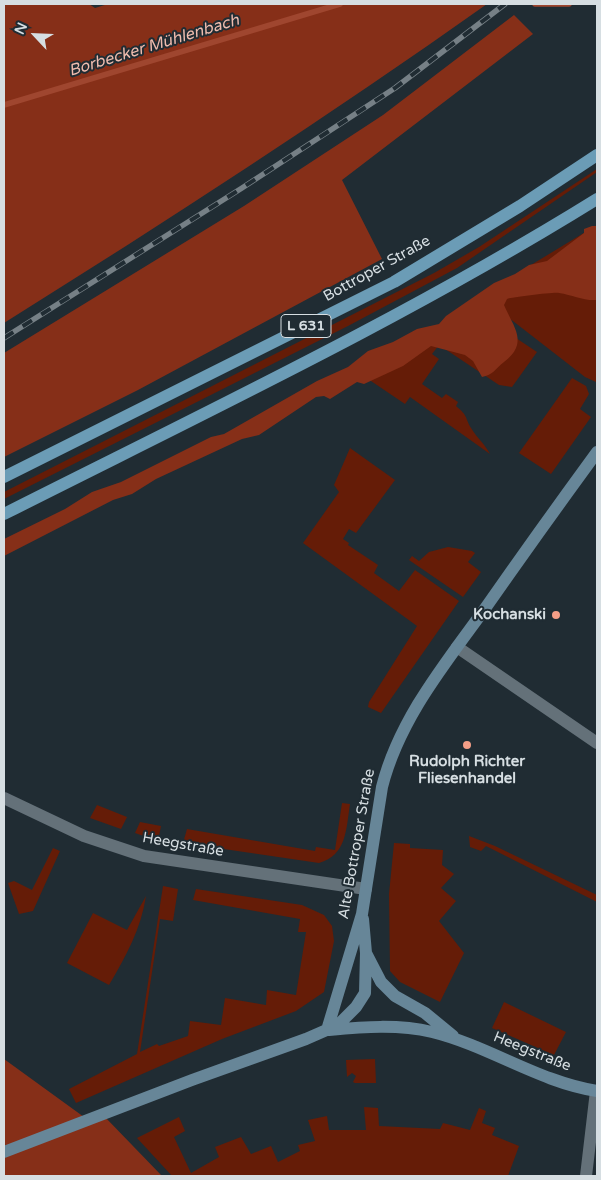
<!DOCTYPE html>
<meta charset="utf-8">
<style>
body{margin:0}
#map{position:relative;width:601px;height:1180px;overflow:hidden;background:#202c33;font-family:"Varela Round",sans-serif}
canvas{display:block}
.frame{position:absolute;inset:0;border:5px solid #d6dee2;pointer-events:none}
.north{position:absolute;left:10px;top:10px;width:50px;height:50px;-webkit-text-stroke:4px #202c33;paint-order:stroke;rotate:295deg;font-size:14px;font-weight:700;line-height:20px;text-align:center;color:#d6dee2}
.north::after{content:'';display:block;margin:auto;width:18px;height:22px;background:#d6dee2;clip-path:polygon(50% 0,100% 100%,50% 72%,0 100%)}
</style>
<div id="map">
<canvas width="601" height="1180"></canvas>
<div class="frame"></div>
<div class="north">N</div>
</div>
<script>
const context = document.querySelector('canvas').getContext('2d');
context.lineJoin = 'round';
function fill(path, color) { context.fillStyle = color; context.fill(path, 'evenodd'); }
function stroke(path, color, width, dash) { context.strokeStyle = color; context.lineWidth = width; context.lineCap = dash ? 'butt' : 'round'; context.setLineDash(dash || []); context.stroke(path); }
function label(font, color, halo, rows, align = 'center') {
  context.font = font + ' "Varela Round",sans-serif'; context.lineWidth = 4; context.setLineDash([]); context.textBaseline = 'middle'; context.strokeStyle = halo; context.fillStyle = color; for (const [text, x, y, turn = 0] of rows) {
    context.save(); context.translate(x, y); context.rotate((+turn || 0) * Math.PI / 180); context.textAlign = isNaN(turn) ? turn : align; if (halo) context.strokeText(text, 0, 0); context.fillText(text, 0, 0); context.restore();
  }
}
fill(new Path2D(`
 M 597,169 L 597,172 L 457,268 L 348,326 L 4,499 L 4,492 L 434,273 L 479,247 Z
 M 597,225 L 597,382 L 596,382 L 585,377 L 500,311 L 488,291 Z
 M 498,326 L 537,352 L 512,387 L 499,385 L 439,345 L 432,354 L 439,359 L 422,384 L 442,398 L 446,394 L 458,402 L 456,406 C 469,417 464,416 471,428 C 477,438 485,444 490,454 L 410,397 L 405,404 L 368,379 L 443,332 Z
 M 572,378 L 586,386 L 589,394 L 580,409 L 591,417 L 551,474 L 519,453 Z
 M 350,448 L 395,480 L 356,533 L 349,529 L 343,539 L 349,543 L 348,545 L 378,565 L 374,573 L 399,591 L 415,570 L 459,601 L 381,713 L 368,707 L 369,702 L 417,626 L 303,543 L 339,492 L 334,485 Z
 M 448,547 L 472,551 L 475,553 L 468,562 L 481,572 L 463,597 L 409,560 L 412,556 L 419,561 L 429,552 Z
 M 342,803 L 350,804 C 346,829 347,855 319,863 L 183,843 L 187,829 L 315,851 L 316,847 L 335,850 Z
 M 97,805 L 127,817 L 121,829 L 90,818 Z
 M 140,822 L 161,826 L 158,841 L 135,833 Z
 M 469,836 L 495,846 L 597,895 L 597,902 L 486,846 L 481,851 L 470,847 Z
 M 394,843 L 410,844 L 410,848 L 443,850 L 442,865 L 454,874 L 441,888 L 456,901 L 439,921 L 464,953 L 440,1002 L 400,982 L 390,971 L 389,894 Z
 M 53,848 L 60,851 L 33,911 L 19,914 L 8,883 L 14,881 L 32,890 Z
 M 163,886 L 178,889 L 173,921 L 160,919 L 140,1052 L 157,1044 L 159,1046 L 188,1036 L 190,1021 L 221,1025 L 225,998 L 266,1005 L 267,990 L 296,995 L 306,932 L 298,932 L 300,919 L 193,900 L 196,889 L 302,905 L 324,915 L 332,926 L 334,941 L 324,992 L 296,1011 L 222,1039 L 76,1103 L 69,1089 L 137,1054 Z
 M 146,896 C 141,929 126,956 109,985 L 67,963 L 93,913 L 127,930 Z
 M 504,1002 L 566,1032 L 554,1055 L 492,1028 Z
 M 375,1059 L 376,1083 L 355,1083 L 353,1082 L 356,1076 L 352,1073 L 347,1077 L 346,1060 Z
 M 364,1107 L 378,1108 L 379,1126 L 440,1129 L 443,1123 L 470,1130 L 479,1108 L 486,1111 L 482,1123 L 495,1128 L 492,1135 L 519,1146 L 508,1176 L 172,1176 L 137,1138 L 179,1117 L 185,1131 L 174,1137 L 191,1173 L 219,1157 L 215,1147 L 241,1137 L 251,1154 L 271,1146 L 278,1162 L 300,1151 L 298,1145 L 315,1141 L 308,1120 L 327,1116 L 329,1130 L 366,1130 Z`), '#651c07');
fill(new Path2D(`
 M 4,4 L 89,4 L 95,8 L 108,4 L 487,4 C 329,116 167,221 4,323 Z
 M 514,15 L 533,34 L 342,180 L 382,259 L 138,390 L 4,457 L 4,353 L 244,206 L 383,115 Z
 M 592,226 L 597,226 L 597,300 C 583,301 573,295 559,293 C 554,292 513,297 507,299 L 504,305 C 514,328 529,343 504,362 C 495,369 493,375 482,377 L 473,361 L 465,355 L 431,346 L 403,366 L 364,384 L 357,382 L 330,399 L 324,396 L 316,397 L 259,435 L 242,439 L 156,479 L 132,494 L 113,500 L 4,556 L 4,539 L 65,509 L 92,492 L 121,482 L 211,437 L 224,434 L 317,381 L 348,367 L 368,351 L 393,342 L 417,329 L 439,324 L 446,316 L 494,283 L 515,274 L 529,265 L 547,261 L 584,233 L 584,229 Z
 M 4,1059 L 84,1117 L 104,1116 L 162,1176 L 4,1176 Z`), '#862f18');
stroke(new Path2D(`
 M 535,4 L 569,4
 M 4,105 L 340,4`), '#9f462f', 5.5);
stroke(new Path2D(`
 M 457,647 L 597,743
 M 4,798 L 84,836 L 144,856 L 366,889
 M 586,1176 L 596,1091`), '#647179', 12);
stroke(new Path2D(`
 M 363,919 L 366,953 L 381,982 L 395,996 L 425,1013 L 453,1036
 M 327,1030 L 362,914 L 382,787 C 399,720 444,665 484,610 C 521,557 559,504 597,452
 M 329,1030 C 363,1027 398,1024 432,1032 C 489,1046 539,1082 597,1091
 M 4,1152 L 192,1080 L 306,1039 L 338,1025 L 356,1007 L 365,993 L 366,953`), '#678698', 12);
stroke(new Path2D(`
 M 4,477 L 394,282 L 520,206 L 597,155
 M 4,514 C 204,413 407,317 597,199`), '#6b9cb6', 12);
const rail = new Path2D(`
 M 4,338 L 242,188 L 395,88 L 505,4`);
stroke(rail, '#768086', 5.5);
stroke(rail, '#202c33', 4, [11]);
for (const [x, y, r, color] of [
 [556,615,5,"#f49e87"],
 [467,745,5,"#f49e87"]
]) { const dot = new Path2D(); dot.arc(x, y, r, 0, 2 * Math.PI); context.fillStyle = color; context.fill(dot); stroke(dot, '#202c33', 2); }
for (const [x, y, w] of [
 [306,326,50]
]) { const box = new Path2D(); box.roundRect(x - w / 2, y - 11.5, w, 23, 4); context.fillStyle = '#202c33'; context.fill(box); stroke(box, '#d6dee2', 1); }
label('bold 14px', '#d6dee2', null, [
 ["L 631",306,326]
]);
label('15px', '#d6dee2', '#202c33', [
 ["Bottroper Straße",377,269,-29],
 ["Alte Bottroper Straße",357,844,-80],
 ["Heegstraße",183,845,10],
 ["Heegstraße",532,1052,22]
]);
label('bold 15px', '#d6dee2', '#202c33', [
 ["Kochanski",546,615],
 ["Rudolph Richter",467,762,"center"],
 ["Fliesenhandel",467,779,"center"]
], 'right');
label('italic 16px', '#efbcae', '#202c33', [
 ["Borbecker Mühlenbach",154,46,-17]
]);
</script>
